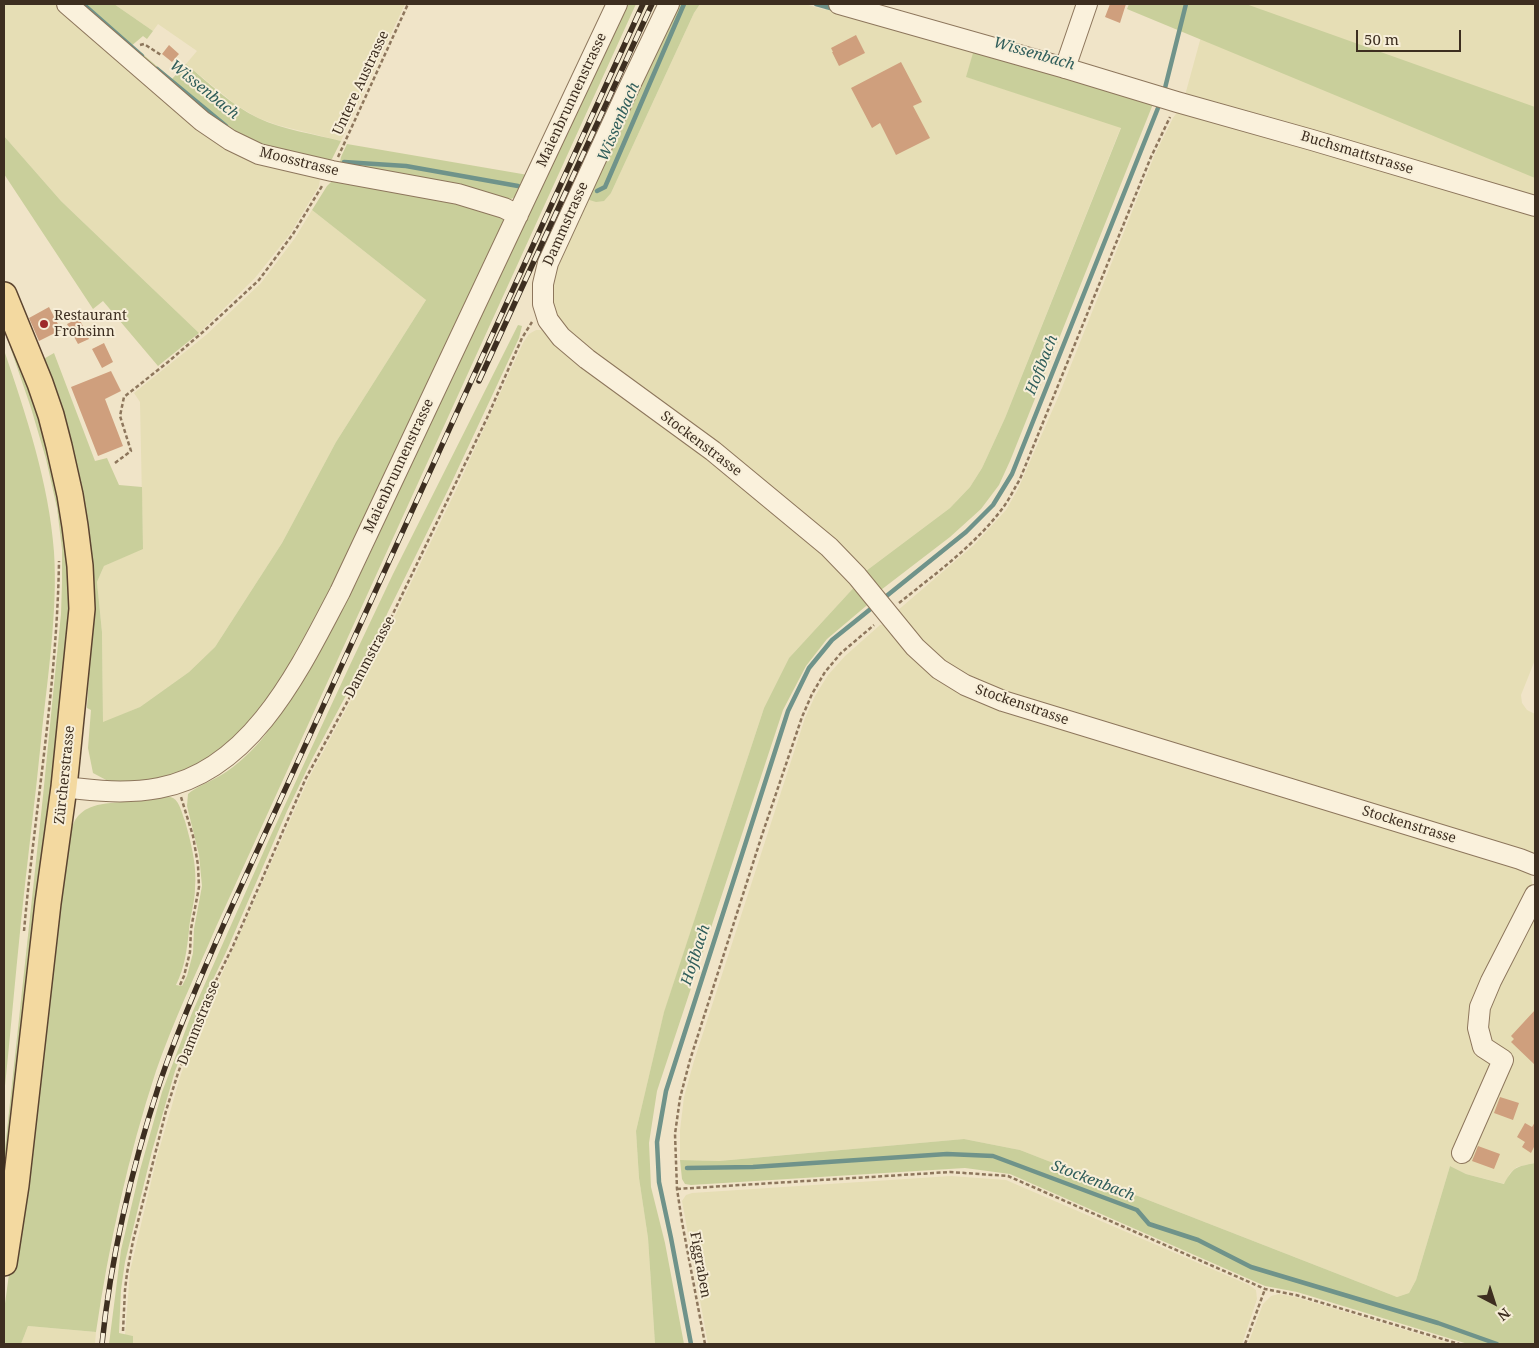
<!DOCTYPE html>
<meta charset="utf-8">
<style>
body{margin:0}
#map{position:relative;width:1539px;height:1348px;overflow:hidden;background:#f0e4c8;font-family:"Noto Serif",serif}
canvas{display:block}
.frame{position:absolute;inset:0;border:5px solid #3d2e20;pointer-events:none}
.north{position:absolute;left:1469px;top:1278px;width:50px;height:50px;-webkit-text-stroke:4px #f7eed8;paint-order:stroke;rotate:140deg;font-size:14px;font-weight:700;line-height:20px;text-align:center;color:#3d2e20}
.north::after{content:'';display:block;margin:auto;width:18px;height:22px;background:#3d2e20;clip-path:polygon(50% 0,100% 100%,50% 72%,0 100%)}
.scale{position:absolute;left:1356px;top:30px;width:105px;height:22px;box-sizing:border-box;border:2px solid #3d2e20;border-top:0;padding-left:6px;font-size:15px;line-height:18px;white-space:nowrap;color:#3d2e20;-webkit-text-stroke:4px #f7eed8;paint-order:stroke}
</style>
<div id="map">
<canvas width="1539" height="1348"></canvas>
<div class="frame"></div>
<div class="north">N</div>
<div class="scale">50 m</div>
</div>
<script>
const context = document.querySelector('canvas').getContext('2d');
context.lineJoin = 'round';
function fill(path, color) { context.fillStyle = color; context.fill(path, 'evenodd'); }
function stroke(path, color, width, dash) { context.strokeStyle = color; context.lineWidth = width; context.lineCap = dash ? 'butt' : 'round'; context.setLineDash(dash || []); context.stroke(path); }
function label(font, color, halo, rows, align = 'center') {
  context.font = font + ' "Noto Serif",serif'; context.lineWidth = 4; context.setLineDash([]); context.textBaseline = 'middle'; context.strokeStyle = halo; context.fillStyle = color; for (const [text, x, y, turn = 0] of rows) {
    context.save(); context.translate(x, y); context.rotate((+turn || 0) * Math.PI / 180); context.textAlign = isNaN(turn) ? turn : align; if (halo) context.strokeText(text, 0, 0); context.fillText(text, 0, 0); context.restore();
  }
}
fill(new Path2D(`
 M 4,4 L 59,4 L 125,61 L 316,173 L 320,179 L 319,186 L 290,234 L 255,278 L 199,333 L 61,201 L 4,136 Z
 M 114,4 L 405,4 L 341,141 L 277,125 L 258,118 L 236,105 L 186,64 L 197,51 L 158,24 L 153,31 Z
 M 700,4 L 805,4 L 825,10 L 828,4 L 975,46 L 967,77 L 1121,127 L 1005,418 L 982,468 L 970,487 L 950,508 L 862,574 L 580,348 L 551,312 L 551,266 L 583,198 L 611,193 L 694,13 Z
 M 1210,4 L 1535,4 L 1535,202 L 1184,99 Z
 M 1178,111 L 1535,210 L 1535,660 L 1521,695 L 1522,703 L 1527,710 L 1535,714 L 1535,858 L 1009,698 L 938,662 L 897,611 L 974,545 L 1006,510 L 1018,489 L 1059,395 L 1155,154 L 1173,118 Z
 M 312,210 L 426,300 L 336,442 L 282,543 L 215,647 L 189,672 L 140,707 L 103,723 L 102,632 L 97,582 L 104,566 L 143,548 L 140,402 L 134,393 L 206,335 L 261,283 L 295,238 Z
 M 536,330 L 542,330 L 550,334 L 710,454 L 858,583 L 789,658 L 764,708 L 664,1013 L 636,1131 L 639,1178 L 648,1238 L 655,1344 L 133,1344 L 133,1336 L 125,1335 L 130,1271 L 157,1157 L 181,1074 L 207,1008 L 309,778 L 380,647 L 457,488 L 523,343 L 529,334 Z
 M 885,624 L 937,673 L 1526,868 L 1531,876 L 1535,903 L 1535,1163 L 1517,1167 L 1510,1173 L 1505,1184 L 1466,1174 L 1450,1166 L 1416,1280 L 1409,1293 L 1397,1297 L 1020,1150 L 964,1139 L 719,1161 L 680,1160 L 680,1130 L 684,1097 L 694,1061 L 805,718 L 815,696 L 828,675 L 845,656 L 880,625 Z
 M 951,1176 L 1006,1180 L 1249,1285 L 1256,1290 L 1257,1299 L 1242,1344 L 708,1344 L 682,1201 L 686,1195 L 692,1193 Z
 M 1279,1294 L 1295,1297 L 1452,1344 L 1248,1344 L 1263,1304 L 1271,1296 Z
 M 28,1326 L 96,1332 L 95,1344 L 21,1344 Z`), '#e6deb5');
fill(new Path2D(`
 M 75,4 L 114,4 L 153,31 L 147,39 L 143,36 L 130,47 Z
 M 627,4 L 636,4 L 216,927 C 196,974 173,1022 156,1071 C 128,1156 109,1244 96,1332 L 28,1326 L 21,1344 L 4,1344 L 4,1311 L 66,852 C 69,841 70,825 78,816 C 80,814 84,810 87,809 C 103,800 136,803 154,799 C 160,798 168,795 173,798 C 180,802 182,814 185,821 C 191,843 197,865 195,888 C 195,902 190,916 189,930 C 187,949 185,967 176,985 L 182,986 L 187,976 L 193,953 L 194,929 L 202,886 L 199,855 L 187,806 L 188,794 C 196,787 205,784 214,779 C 228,772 240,762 251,751 C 265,738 276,719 287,702 C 313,664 335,624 356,583 Z
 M 674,4 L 700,4 L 694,13 L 611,193 L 604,201 L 596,202 L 583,198 Z
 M 1129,4 L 1246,4 L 1535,107 L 1535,178 L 1127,9 Z
 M 975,46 L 1155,99 L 1010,461 L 999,485 L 981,509 L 950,537 L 877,593 L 862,574 L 950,508 L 970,487 L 982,468 L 1005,418 L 1121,128 L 966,77 Z
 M 139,51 L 172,79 L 186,64 C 209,83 231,105 258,118 C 284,130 314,134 341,141 L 332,159 L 328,162 L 274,154 L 224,131 L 137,54 Z
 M 4,136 L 61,201 L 199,333 L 158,366 L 103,301 L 93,309 L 4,174 Z
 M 347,144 L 528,175 C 520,191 520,199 500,202 L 340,162 L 341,157 Z
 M 333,180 L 455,199 L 503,218 L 504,227 L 333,590 L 277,688 L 231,743 L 190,769 L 159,779 L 128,782 L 108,781 L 93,773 L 88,748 L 91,710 L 87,708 L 92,619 L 40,361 L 54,353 L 95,461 L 107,458 L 119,485 L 142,487 L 143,549 L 104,566 L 97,582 L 102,632 L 103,722 L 140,707 L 189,672 L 215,647 L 282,543 L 336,442 L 426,300 L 312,210 L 327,186 Z
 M 4,316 L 40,408 L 69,549 L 70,626 L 4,1218 L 4,1158 L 43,796 L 61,614 L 62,583 L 62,549 L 57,508 L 46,459 L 31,408 L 4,329 Z
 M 518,325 L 522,326 L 519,338 L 449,488 L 387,614 L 385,621 L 374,643 L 311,761 L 287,811 L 227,950 L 201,1005 L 175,1071 L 152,1151 L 125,1262 L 121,1290 L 119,1333 L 133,1336 L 133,1344 L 109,1344 L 121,1250 L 140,1170 L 162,1092 L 192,1013 L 271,835 L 349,667 L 393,574 Z
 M 4,350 C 26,415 49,483 54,552 C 58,612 47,681 41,741 C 35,802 27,862 21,922 C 15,980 10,1038 4,1096 Z
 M 858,583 L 872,601 L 827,639 L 806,666 L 783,710 L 657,1091 L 649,1143 L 651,1187 L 665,1243 L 684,1344 L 655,1344 L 648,1238 L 639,1178 L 636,1131 L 664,1012 L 764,708 L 789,658 Z
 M 964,1139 L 1020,1150 L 1397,1297 L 1409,1293 L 1416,1280 L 1450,1166 L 1466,1174 L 1504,1184 C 1514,1166 1516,1167 1535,1163 L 1535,1344 L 1468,1344 L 1297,1292 L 1265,1286 L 1010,1174 L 965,1168 L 691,1185 L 685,1184 L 682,1179 L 680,1160 L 719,1161 Z`), '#c9cf9b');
stroke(new Path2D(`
 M 83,4 L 142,56
 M 816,4 L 834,9
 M 157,69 L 226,126
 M 1164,92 L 1186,4
 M 344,162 L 406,166 L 518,186
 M 597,191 L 605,187 L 684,4
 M 884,598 L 966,532 L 993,505 L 1012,474 L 1160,103
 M 687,1168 L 753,1167 L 947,1154 L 993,1156 L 1137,1210 L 1149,1224 L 1198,1240 L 1251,1267 L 1438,1323 L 1497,1344
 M 691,1344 L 671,1238 L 659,1182 L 657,1142 L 666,1091 L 788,711 L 809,668 L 832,640 L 873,607`), '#6f938a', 4.5);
fill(new Path2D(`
 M 1110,4 L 1126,4 L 1120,23 L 1105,17 Z
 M 856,35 L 865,53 L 839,66 L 832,52 L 833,52 L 831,48 Z
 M 169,45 L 179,54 L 172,62 L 162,54 Z
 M 901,62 L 922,102 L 913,106 L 930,138 L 896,155 L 880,123 L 872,128 L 851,88 Z
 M 49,307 L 61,330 L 39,341 L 29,318 Z
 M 79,318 L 89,339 L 78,344 L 67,324 Z
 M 104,343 L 113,362 L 102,368 L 92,349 Z
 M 111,371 L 121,391 L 105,399 L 123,446 L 98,456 L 71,387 Z
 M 1535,1010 L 1535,1065 L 1511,1042 L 1514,1039 L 1511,1036 Z
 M 1500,1097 L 1519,1103 L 1513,1120 L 1494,1113 Z
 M 1535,1122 L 1535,1148 L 1534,1147 L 1531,1153 L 1522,1147 L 1525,1142 L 1517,1137 L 1525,1123 L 1532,1127 Z
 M 1478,1146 L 1500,1154 L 1494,1169 L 1472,1161 Z`), '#cf9f7d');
const minor = new Path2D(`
 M 67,4 L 202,121 L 230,140 L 259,154 L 332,171 L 458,194 L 504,208 L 518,215
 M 669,4 L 624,98 L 548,263 L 543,284 L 543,304 L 548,320 L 561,337 L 587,359 L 713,451 L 829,547 L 857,576 L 915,647 L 939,669 L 965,685 L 1003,701 L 1520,859 L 1535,865
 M 839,4 L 1065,68 L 1177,102 L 1312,140 L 1535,206
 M 1065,68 L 1087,4
 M 64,787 C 96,791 127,794 159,788 C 252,771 300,668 340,592 L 617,4
 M 1462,1153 L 1503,1060 L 1483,1047 L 1478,1028 L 1480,1007 L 1491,981 L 1535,895`);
const major = new Path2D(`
 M 4,295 L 40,383 L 51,415 L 59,446 L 70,495 L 75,526 L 80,566 L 82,609 L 64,787 L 48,903 L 16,1185 L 4,1263`);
stroke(minor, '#8d765c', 22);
stroke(major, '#5b4430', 28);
stroke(new Path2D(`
 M 140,45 L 144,44 L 161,55
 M 338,157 L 408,4
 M 115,463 L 131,451 L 120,416 L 124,397 L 168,362 L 204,331 L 259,280 L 293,234 L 322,186
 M 899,603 C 935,574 974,546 1002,509 C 1009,500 1014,489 1020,479 L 1151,157 L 1170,117
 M 24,931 C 35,808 57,685 59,561
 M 180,985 L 184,976 L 190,952 L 191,929 L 199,887 L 198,865 L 193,836 L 181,797
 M 677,1189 L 950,1172 L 1008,1176 L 1265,1289 L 1296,1295 L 1459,1344
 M 123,1331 L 125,1290 L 127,1273 L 133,1241 L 166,1111 L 178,1073 L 203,1007 L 233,946 L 306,778 L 377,647 L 487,418 L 522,338 L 532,322
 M 705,1344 L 682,1222 L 677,1189 L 675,1134 L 680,1098 L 690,1060 L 762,835 L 802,717 L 812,694 L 825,672 L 841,653 L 874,625
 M 1245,1344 L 1265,1289`), '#8d765c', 2.5, [4, 2.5]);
stroke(minor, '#faf1dc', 20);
stroke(major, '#f3d9a0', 25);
const rail = new Path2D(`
 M 479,381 L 652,4
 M 102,1344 C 111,1255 132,1167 160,1082 C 179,1026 203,971 227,917 L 643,4`);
stroke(rail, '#3d2e20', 5.5);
stroke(rail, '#f7eed8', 4, [11]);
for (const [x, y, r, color] of [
 [44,324,5,"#9e2a2b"]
]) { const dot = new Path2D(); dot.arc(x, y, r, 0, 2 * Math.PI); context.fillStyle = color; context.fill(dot); stroke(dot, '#f7eed8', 2); }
label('14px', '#3d2e20', '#f7eed8', [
 ["Untere Austrasse",361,83,-65],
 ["Maienbrunnenstrasse",572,100,-65],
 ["Buchsmattstrasse",1357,153,17],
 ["Moosstrasse",299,162,14],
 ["Dammstrasse",566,224,-66],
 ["Stockenstrasse",701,444,37],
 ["Maienbrunnenstrasse",399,466,-65],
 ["Dammstrasse",370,657,-62],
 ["Stockenstrasse",1022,705,19],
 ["Zürcherstrasse",65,775,-84],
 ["Stockenstrasse",1409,825,17],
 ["Dammstrasse",199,1023,-68],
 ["Figgraben",700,1265,80]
]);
label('14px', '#3d2e20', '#f7eed8', [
 ["Restaurant",54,316],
 ["Frohsinn",54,332]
], 'left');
label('italic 15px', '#2f5d5a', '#f7eed8', [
 ["Wissenbach",1034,54,16],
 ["Wissenbach",204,90,39],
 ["Wissenbach",619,122,-67],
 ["Hofibach",1042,365,-68],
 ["Hofibach",696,955,-72],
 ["Stockenbach",1093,1181,21]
]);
</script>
